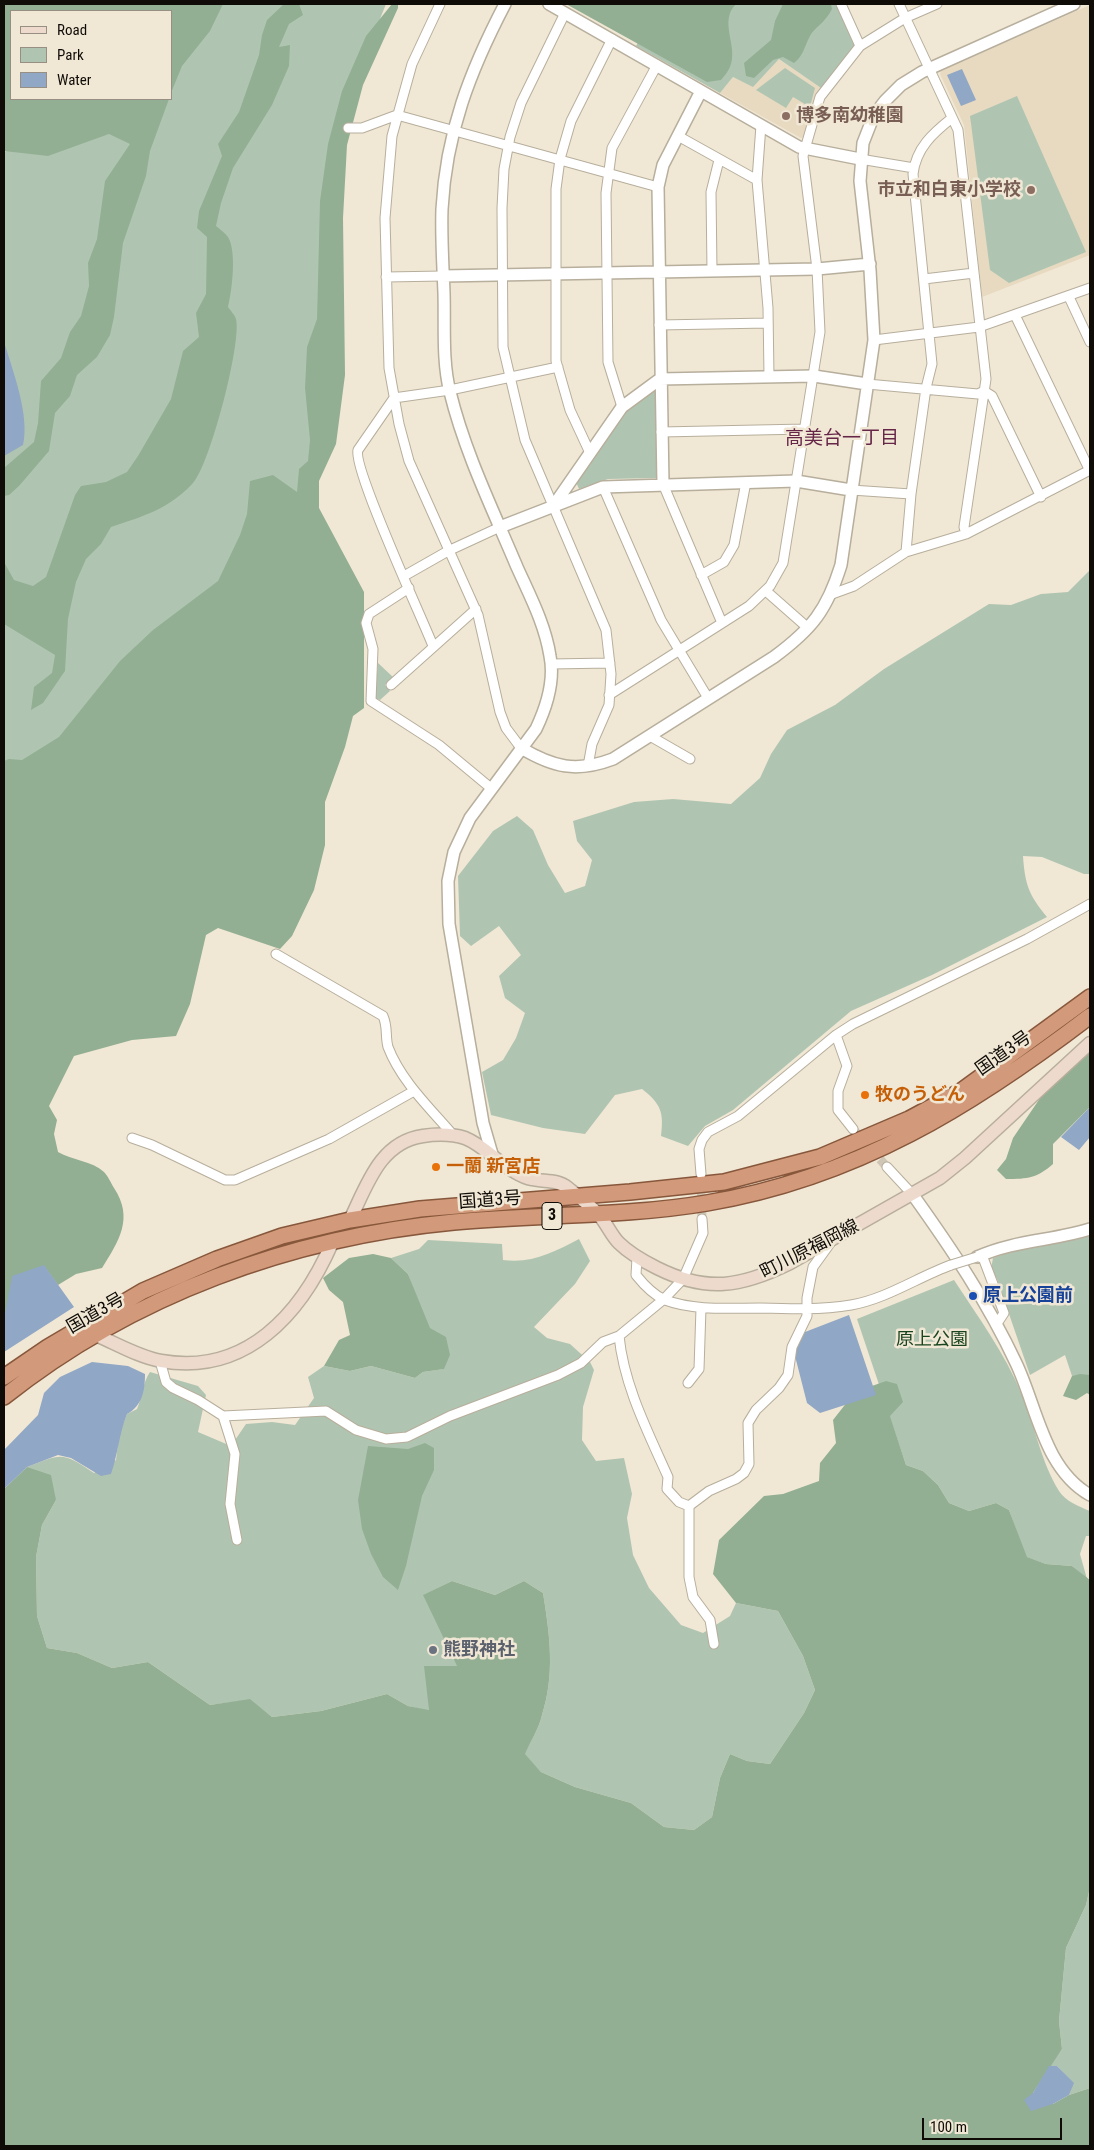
<!DOCTYPE html>
<meta charset="utf-8">
<style>
body{margin:0}
#map{position:relative;width:1094px;height:2150px;overflow:hidden;background:#f1e7d5;font-family:"Roboto Condensed",sans-serif}
canvas{display:block}
.frame{position:absolute;inset:0;border:5px solid #0f0c07;pointer-events:none}
.legend{position:absolute;left:10px;top:10px;width:162px;height:90px;box-sizing:border-box;background:#f1e7d5;border:1px solid #978f83;margin:0;padding:6px 9px;list-style:none;font-size:15px;color:#0f0c07}
.legend li{display:flex;align-items:center;gap:10px;height:25px}
.legend b{width:25px;border:1px solid #978f83}
.scale{position:absolute;left:922px;top:2118px;width:140px;height:22px;box-sizing:border-box;border:2px solid #0f0c07;border-top:0;padding-left:6px;font-size:15px;line-height:18px;white-space:nowrap;color:#0f0c07;-webkit-text-stroke:4px #f1e7d5;paint-order:stroke}
</style>
<div id="map">
<canvas width="1094" height="2150"></canvas>
<div class="frame"></div>
<ul class="legend">
<li><b style="height:6px;background:#eed9cd"></b>Road</li>
<li><b style="height:14px;background:#b0c5b1"></b>Park</li>
<li><b style="height:14px;background:#90a7c5"></b>Water</li>
</ul>
<div class="scale">100 m</div>
</div>
<script>
const context = document.querySelector('canvas').getContext('2d');
context.lineJoin = 'round';
function fill(path, color) { context.fillStyle = color; context.fill(path, 'evenodd'); }
function stroke(path, color, width, dash) { context.strokeStyle = color; context.lineWidth = width; context.lineCap = dash ? 'butt' : 'round'; context.setLineDash(dash || []); context.stroke(path); }
function label(font, color, halo, rows, align = 'center') {
  context.font = font + ' "Roboto Condensed","Noto Sans JP",sans-serif'; context.lineWidth = 5; context.setLineDash([]); context.textBaseline = 'middle'; context.strokeStyle = halo; context.fillStyle = color; for (const [text, x, y, turn = 0] of rows) {
    context.save(); context.translate(x, y); context.rotate((+turn || 0) * Math.PI / 180); context.textAlign = isNaN(turn) ? turn : align; if (halo) context.strokeText(text, 0, 0); context.fillText(text, 0, 0); context.restore();
  }
}
fill(new Path2D(`
 M 1090,5 L 1090,255 L 982,297 L 964,125 L 940,74 L 941,71 Z
 M 779,59 L 821,88 L 816,95 L 805,137 L 801,138 L 720,93 L 733,77 L 753,86 Z`), '#e7dac1');
fill(new Path2D(`
 M 169,4 L 386,4 L 337,126 L 333,425 L 285,541 L 47,763 L 4,775 L 4,152 L 151,99 L 171,99 Z
 M 660,4 L 837,4 L 855,46 L 821,88 L 779,59 L 753,87 L 733,77 L 720,93 L 636,46 Z
 M 785,68 L 815,88 L 810,107 L 793,97 L 786,108 L 756,90 Z
 M 1017,96 L 1086,252 L 1009,283 L 990,270 L 970,116 Z
 M 652,389 L 656,391 L 657,478 L 608,479 L 579,489 L 576,482 L 629,407 Z
 M 1090,570 L 1090,874 L 1084,874 L 1042,857 L 1023,856 C 1025,885 1029,895 1047,917 L 932,975 L 851,1011 L 733,1110 L 705,1126 L 688,1146 L 661,1136 C 664,1112 661,1104 642,1089 L 615,1095 L 585,1134 L 543,1128 L 491,1115 L 482,1072 L 503,1060 L 516,1038 L 525,1013 L 505,998 L 499,976 L 521,955 L 499,926 L 471,946 L 460,936 L 458,876 L 493,831 L 517,816 L 533,830 L 548,865 L 565,893 L 585,886 L 592,860 L 577,841 L 573,821 L 634,802 L 673,799 L 731,804 L 760,778 L 771,754 L 787,730 L 835,705 L 884,669 L 989,604 L 1011,605 L 1041,594 L 1068,592 Z
 M 378,663 L 393,677 L 385,685 L 390,691 L 380,700 L 375,698 Z
 M 1090,1236 L 1090,1375 L 1072,1376 L 1065,1355 L 1030,1375 L 997,1279 L 991,1269 L 993,1258 C 1025,1246 1058,1245 1090,1236 Z
 M 579,1239 L 590,1261 L 575,1284 L 534,1327 L 547,1338 L 570,1344 L 590,1362 L 594,1370 L 583,1407 L 582,1440 L 596,1461 L 624,1458 L 632,1494 L 627,1518 L 633,1555 L 649,1588 L 681,1625 L 703,1633 L 730,1616 L 736,1603 L 778,1611 L 803,1656 L 815,1690 L 804,1713 L 770,1764 L 747,1761 L 730,1754 L 720,1778 L 712,1817 L 694,1830 L 664,1827 L 631,1803 L 575,1787 L 541,1772 L 524,1754 C 530,1742 539,1729 542,1715 C 555,1674 550,1636 543,1593 L 524,1581 L 495,1595 L 452,1581 L 424,1595 L 458,1666 L 429,1711 L 408,1706 L 387,1694 L 321,1711 L 272,1717 L 250,1700 L 210,1705 L 148,1662 L 112,1668 L 77,1653 L 47,1648 L 37,1616 L 36,1557 L 42,1525 L 56,1500 L 27,1467 C 62,1454 61,1451 94,1473 L 116,1460 L 119,1434 L 127,1414 L 137,1409 C 142,1397 143,1382 150,1372 L 198,1386 L 206,1395 L 198,1432 L 231,1446 L 246,1424 L 272,1422 L 295,1425 L 314,1398 L 308,1377 L 324,1366 L 350,1371 L 371,1366 L 415,1378 L 423,1372 L 443,1369 L 408,1274 L 391,1258 L 419,1249 L 428,1240 L 502,1244 L 503,1260 C 532,1264 554,1252 579,1239 Z
 M 954,1280 C 978,1317 1005,1353 1022,1395 C 1035,1426 1041,1462 1059,1491 C 1065,1501 1080,1507 1090,1511 L 1090,1536 L 1086,1536 L 1080,1554 L 1087,1579 L 1072,1566 L 1046,1564 L 1026,1557 L 1009,1510 L 996,1503 L 969,1511 L 949,1503 L 938,1485 L 923,1471 L 906,1465 L 857,1319 Z
 M 1090,1887 L 1090,2088 L 1069,2095 L 1073,2083 L 1057,2066 L 1049,2066 L 1062,2049 L 1059,2021 L 1066,1948 L 1086,1905 Z`), '#b0c5b1');
fill(new Path2D(`
 M 4,4 L 223,4 L 210,31 L 182,66 L 171,93 L 171,11 L 11,11 L 11,99 L 169,99 L 150,151 L 146,176 L 123,243 L 114,317 L 110,335 L 97,357 L 77,375 L 70,396 L 55,413 L 49,451 L 19,486 L 9,495 L 4,496 L 4,468 L 34,442 L 38,423 L 41,381 L 61,358 L 70,332 L 81,316 L 89,286 L 88,263 L 97,239 L 105,181 L 130,144 L 109,134 L 48,156 L 4,151 Z
 M 284,4 L 299,4 L 303,15 L 289,24 L 279,47 L 290,45 L 289,66 L 272,105 L 233,168 L 221,203 L 216,226 C 220,229 225,233 228,237 C 237,252 232,290 228,307 C 230,310 235,315 236,319 C 242,342 210,465 193,483 C 169,509 144,516 111,527 L 101,544 L 86,559 L 76,582 L 68,619 L 65,671 L 43,703 L 31,710 L 34,687 L 52,673 L 55,655 L 4,624 L 4,562 L 14,580 L 33,586 L 46,577 L 75,495 L 81,486 L 106,482 L 127,472 L 138,456 L 171,399 L 183,351 L 199,337 L 196,313 L 206,294 L 207,237 L 197,228 L 199,211 L 222,156 L 218,144 L 239,112 L 259,55 L 262,35 L 267,20 Z
 M 392,4 L 398,4 L 398,8 L 363,85 L 347,145 L 343,218 L 345,375 L 336,444 L 319,481 L 319,508 L 364,592 L 364,708 L 353,716 L 345,747 L 325,802 L 325,845 L 314,890 L 292,936 L 280,949 L 218,928 L 206,935 L 190,1004 L 176,1036 L 132,1040 L 74,1056 L 49,1106 L 57,1120 L 54,1134 L 58,1152 C 72,1160 92,1161 104,1172 C 108,1176 111,1183 114,1188 C 134,1218 119,1241 102,1268 L 76,1274 L 58,1285 L 44,1266 L 4,1319 L 4,761 L 9,759 L 22,760 L 59,737 L 120,661 L 153,630 L 218,581 L 240,535 L 247,514 L 250,481 L 273,475 L 297,492 L 299,469 L 308,461 L 310,440 L 305,388 L 307,347 L 317,319 L 320,201 L 328,144 L 342,91 L 366,36 Z
 M 566,4 L 736,4 C 718,22 739,46 730,67 C 728,72 724,76 721,80 L 707,82 Z
 M 783,4 L 831,4 L 832,9 C 826,22 814,28 810,36 C 804,47 804,55 794,63 L 783,57 L 773,60 L 754,78 L 746,76 L 744,63 L 771,40 L 775,21 Z
 M 1090,1052 L 1090,1107 L 1053,1144 L 1053,1164 C 1037,1178 1028,1179 1006,1179 L 997,1170 L 1006,1159 L 1013,1138 L 1049,1085 Z
 M 373,1254 L 391,1258 L 408,1274 L 430,1328 L 446,1337 L 450,1355 L 444,1369 L 423,1372 L 415,1378 L 371,1366 L 350,1371 L 324,1366 L 339,1340 L 350,1335 L 343,1302 L 329,1290 L 323,1278 L 349,1258 Z
 M 1080,1374 L 1090,1375 L 1090,1395 L 1087,1393 L 1076,1400 L 1063,1396 L 1072,1376 Z
 M 886,1381 L 897,1384 L 903,1402 L 890,1416 L 906,1465 L 923,1471 L 938,1485 L 949,1503 L 969,1511 L 996,1503 L 1009,1510 L 1027,1557 L 1046,1564 L 1072,1566 L 1090,1580 L 1090,1887 L 1086,1905 L 1066,1948 L 1059,2021 L 1062,2049 L 1033,2093 L 1053,2104 L 1069,2095 L 1090,2088 L 1090,2146 L 4,2146 L 4,1489 L 27,1467 L 51,1475 L 56,1500 L 42,1525 L 36,1557 L 37,1616 L 47,1648 L 77,1653 L 112,1668 L 148,1662 L 210,1705 L 250,1699 L 272,1717 L 321,1711 L 387,1694 L 408,1706 L 429,1710 L 424,1666 L 457,1666 L 423,1595 L 452,1581 L 495,1595 L 524,1581 L 543,1593 C 550,1636 555,1674 542,1715 C 539,1729 530,1742 525,1754 L 541,1772 L 575,1787 L 631,1803 L 664,1827 L 694,1830 L 712,1817 L 720,1778 L 730,1754 L 747,1761 L 770,1764 L 804,1713 L 815,1690 L 803,1656 L 778,1611 L 736,1603 L 713,1574 L 719,1540 L 764,1496 L 783,1494 L 819,1481 L 820,1463 L 836,1443 L 833,1420 L 855,1392 Z
 M 425,1443 L 434,1448 L 434,1470 L 422,1496 L 406,1566 L 398,1590 L 383,1577 L 371,1554 L 362,1529 L 358,1500 L 368,1446 L 408,1449 Z`), '#92af93');
fill(new Path2D(`
 M 962,69 L 976,100 L 961,106 L 947,75 Z
 M 4,342 C 13,371 30,416 23,445 L 4,456 Z
 M 1090,1107 L 1090,1137 L 1079,1150 L 1061,1137 Z
 M 44,1265 L 74,1307 L 4,1352 L 4,1319 L 12,1276 Z
 M 849,1315 L 876,1395 L 820,1413 L 807,1403 L 794,1352 L 805,1332 Z
 M 92,1362 L 128,1366 L 145,1374 C 145,1391 142,1406 127,1414 C 119,1434 118,1454 111,1474 L 101,1476 L 71,1458 L 58,1455 L 27,1467 L 4,1489 L 4,1450 L 38,1415 L 44,1393 L 60,1377 Z
 M 1049,2066 L 1057,2066 L 1074,2083 L 1069,2095 L 1053,2104 L 1031,2111 L 1024,2100 L 1033,2093 Z`), '#90a7c5');
stroke(new Path2D(`
 M 853,1129 L 887,1167
 M 701,1180 L 702,1219`), '#cfc6b6', 9, [9, 4.5]);
const minor = new Path2D(`
 M 440,4 L 412,64 L 392,136 L 385,218 L 389,368 L 399,424 L 409,461 L 478,615 L 500,712 L 506,728 L 521,748
 M 841,4 L 860,46
 M 899,4 L 958,130 L 986,379 L 964,527 L 966,534
 M 565,13 L 521,103 L 510,137 L 504,169 L 502,208 L 503,347 L 525,440 L 606,630 L 611,674 L 609,705 L 592,744 L 588,766
 M 761,125 L 757,180 L 768,308 L 769,377
 M 348,128 L 362,128 L 397,115 L 658,187
 M 678,136 L 757,180
 M 860,159 L 914,168
 M 712,271 L 711,192 L 719,160
 M 386,277 L 443,276
 M 924,279 L 974,273
 M 1069,297 L 1090,342
 M 1015,315 L 1090,471
 M 659,325 L 768,323
 M 874,340 L 979,327 L 1090,288
 M 867,384 L 978,394 L 984,391 L 992,396 L 1041,497
 M 622,407 L 608,362 L 606,193 L 612,148 L 657,65
 M 661,432 L 805,429
 M 590,453 L 570,410 L 556,361 L 556,189 L 560,159 L 571,121 L 612,39
 M 663,484 L 722,623
 M 603,487 L 661,620 L 708,698
 M 851,490 L 911,494
 M 906,552 L 911,494 L 926,388 L 932,364 L 913,174 C 916,148 933,133 952,118
 M 701,575 L 724,562 L 734,545 L 746,482
 M 404,576 L 448,551 L 500,527
 M 409,588 L 369,614 L 366,623 L 373,649 L 371,701 L 439,745 L 492,789
 M 766,591 L 808,628
 M 832,594 L 854,586 L 906,552 L 966,534 L 1090,470
 M 433,646 C 422,618 352,467 358,450 L 394,398 L 450,390 L 558,367
 M 551,664 L 610,663
 M 391,685 L 476,609
 M 609,695 L 749,606 L 770,586 L 783,563 L 820,332 L 817,269 L 803,156 L 820,97 L 860,46 L 905,18 L 937,4
 M 650,736 L 690,759
 M 276,954 L 383,1016 C 388,1027 385,1036 388,1047 C 401,1081 430,1108 453,1135
 M 836,1035 L 847,1066 L 838,1091 L 838,1110 L 853,1129
 M 132,1138 L 152,1145 L 225,1180 L 235,1180 L 329,1139 L 414,1091
 M 887,1167 L 913,1195
 M 701,1174 L 699,1149 L 702,1140 L 708,1132 L 738,1116 L 836,1035 L 853,1024 L 1027,939 L 1090,904
 M 982,1255 L 1004,1313 L 996,1325
 M 637,1258 L 636,1275 C 644,1285 653,1295 665,1300 C 695,1311 729,1308 760,1308 C 790,1309 821,1310 851,1305 C 886,1299 918,1277 951,1265
 M 619,1336 C 624,1386 648,1432 668,1477 L 667,1489 L 679,1502 L 689,1506 L 709,1491 L 736,1479 L 744,1473 L 749,1464 L 748,1423 L 756,1410 L 779,1388 L 788,1375 L 792,1347 L 807,1316 L 807,1298 L 813,1267 L 831,1242
 M 160,1361 L 166,1382 L 173,1388 L 198,1400 L 223,1416 L 326,1411 L 356,1430 L 386,1439 L 407,1437 L 450,1416 L 558,1375 L 581,1363 L 603,1342 L 619,1336 L 664,1299 L 683,1279 L 703,1233 L 702,1219
 M 688,1383 L 699,1369 L 701,1308
 M 223,1416 L 235,1454 L 230,1504 L 237,1540
 M 689,1506 L 689,1577 L 693,1597 L 710,1620 L 714,1644`);
const tertiary = new Path2D(`
 M 549,4 L 799,147 L 860,159
 M 443,276 L 817,269 L 870,264
 M 663,484 L 658,187 L 663,165 L 701,91
 M 554,505 L 622,407 L 660,379 L 814,376 L 867,384
 M 500,527 L 603,487 L 796,481 L 851,490
 M 521,748 C 553,767 576,773 613,759 L 774,657 C 812,629 827,610 841,565 L 874,340 L 870,270 L 860,181 L 863,143 L 874,115 L 885,101 L 901,85 L 922,72 L 1074,4
 M 492,1154 L 483,1123 L 449,924 L 448,881 L 454,852 L 470,818 L 536,729 C 547,706 555,681 550,656 C 545,624 530,596 517,567 C 493,510 465,453 450,392 C 442,361 445,325 444,293 C 443,266 441,237 442,209 C 446,133 470,71 505,4
 M 913,1195 C 951,1248 988,1303 1016,1363 C 1037,1407 1044,1469 1090,1495
 M 977,1257 C 1015,1240 1052,1241 1090,1229`);
const secondary = new Path2D(`
 M 350,1220 C 367,1185 380,1142 423,1136 C 436,1134 452,1134 465,1138 C 485,1146 497,1163 515,1172 C 520,1175 526,1178 532,1179 C 545,1182 557,1179 568,1188 C 578,1196 591,1206 599,1215 C 607,1224 611,1235 619,1243 C 630,1254 643,1261 657,1268 C 707,1293 741,1287 790,1263 L 940,1178 L 965,1158 L 1090,1043
 M 96,1335 C 117,1344 139,1357 161,1361 C 246,1376 301,1314 332,1243`);
const trunk = new Path2D(`
 M 4,1377 L 48,1347 L 143,1291 L 217,1259 L 282,1236 L 350,1220 L 420,1209 L 630,1192 L 724,1182 L 820,1157 L 909,1119 L 961,1091 L 1090,997
 M 4,1397 C 132,1295 292,1237 454,1222 C 538,1214 624,1217 707,1203 C 856,1178 972,1106 1090,1016`);
stroke(minor, '#b7ae9c', 11);
stroke(tertiary, '#b7ae9c', 14);
stroke(secondary, '#b7ae9c', 15);
stroke(trunk, '#87573c', 18);
stroke(minor, '#fff', 9);
stroke(tertiary, '#fff', 11);
stroke(secondary, '#eed9cd', 12);
stroke(trunk, '#d29a7a', 15);
const minorBridge = new Path2D(`
 M 951,1265 L 977,1257`);
stroke(minorBridge, '#b7ae9c', 11, []);
stroke(minorBridge, '#fff', 9);
for (const [x, y, r, color] of [
 [786,116,5,"#8d6e63"],
 [1031,190,5,"#8d6e63"],
 [865,1095,5,"#e8710a"],
 [436,1167,5,"#e8710a"],
 [973,1296,5,"#1a4fb4"],
 [433,1650,5,"#6b7280"]
]) { const dot = new Path2D(); dot.arc(x, y, r, 0, 2 * Math.PI); context.fillStyle = color; context.fill(dot); stroke(dot, '#f1e7d5', 2); }
for (const [x, y, w] of [
 [552,1216,20]
]) { const box = new Path2D(); box.roundRect(x - w / 2, y - 13.5, w, 27, 4); context.fillStyle = '#f1e7d5'; context.fill(box); stroke(box, '#0f0c07', 1); }
label('bold 16px', '#0f0c07', null, [
 ["3",552,1216]
]);
label('bold 18px', '#785e54', '#f1e7d5', [
 ["博多南幼稚園",796,116],
 ["市立和白東小学校",1021,190,"right"]
], 'left');
label('18px', '#0f0c07', '#f1e7d5', [
 ["国道3号",1004,1054,-35],
 ["国道3号",490,1201,-4],
 ["町川原福岡線",810,1250,-27],
 ["国道3号",96,1314,-30]
]);
label('bold 18px', '#c56008', '#f1e7d5', [
 ["牧のうどん",875,1095],
 ["一蘭 新宮店",446,1167]
], 'left');
label('bold 18px', '#164399', '#f1e7d5', [
 ["原上公園前",983,1296]
], 'left');
label('18px', '#19451e', '#f1e7d5', [
 ["原上公園",932,1340]
]);
label('bold 18px', '#5b616d', '#f1e7d5', [
 ["熊野神社",443,1650]
], 'left');
label('19px', '#652648', '#f1e7d5', [
 ["高美台一丁目",842,439]
]);
</script>
